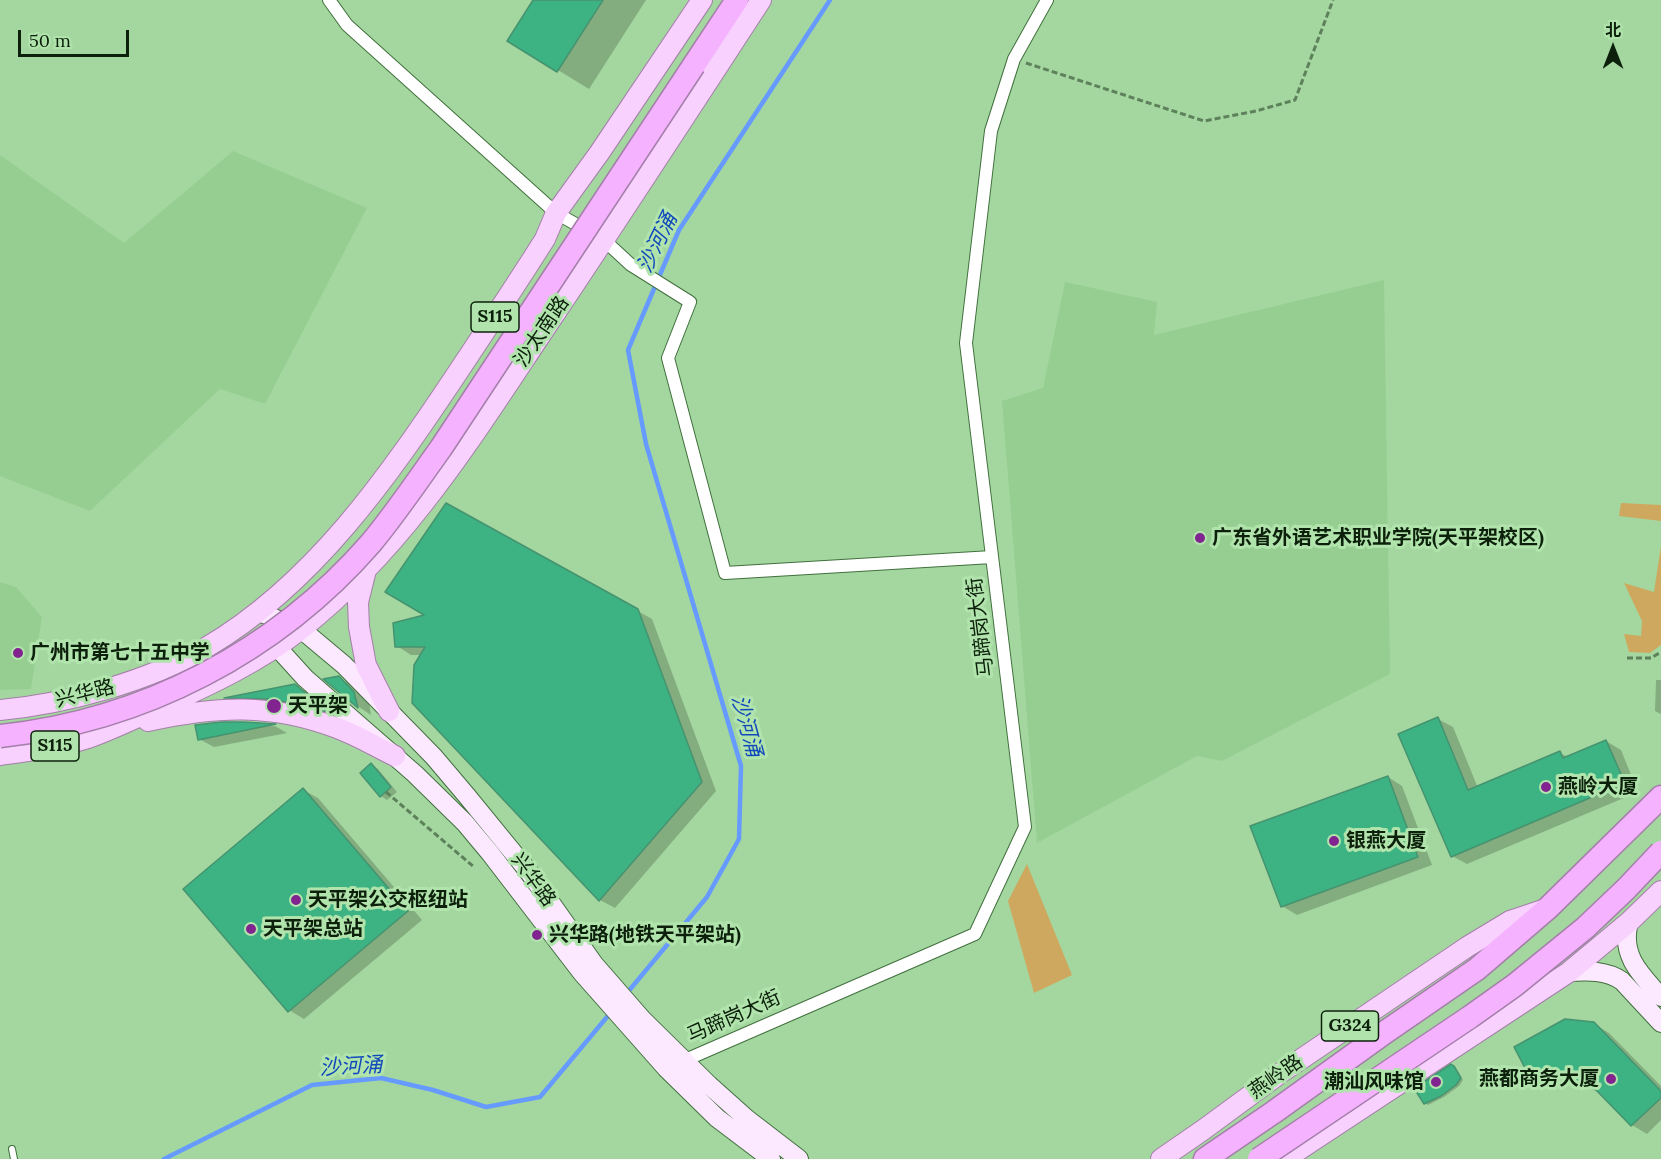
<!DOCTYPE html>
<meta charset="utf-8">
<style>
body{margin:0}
#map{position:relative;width:1661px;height:1159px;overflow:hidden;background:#a4d79f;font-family:Lora,"Noto Sans SC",serif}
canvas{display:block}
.north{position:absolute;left:1583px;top:18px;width:60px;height:60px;-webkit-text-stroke:4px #b1e4ac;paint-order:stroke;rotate:0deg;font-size:16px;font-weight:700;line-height:24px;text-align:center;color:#0c200b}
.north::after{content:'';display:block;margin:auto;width:21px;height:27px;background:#0c200b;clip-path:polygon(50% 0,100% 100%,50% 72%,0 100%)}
.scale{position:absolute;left:18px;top:30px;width:111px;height:27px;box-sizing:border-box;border:3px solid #0c200b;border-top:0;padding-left:8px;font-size:18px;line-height:21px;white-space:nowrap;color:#0c200b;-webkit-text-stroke:4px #b1e4ac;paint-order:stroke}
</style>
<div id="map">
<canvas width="1661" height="1159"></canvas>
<div class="north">北</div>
<div class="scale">50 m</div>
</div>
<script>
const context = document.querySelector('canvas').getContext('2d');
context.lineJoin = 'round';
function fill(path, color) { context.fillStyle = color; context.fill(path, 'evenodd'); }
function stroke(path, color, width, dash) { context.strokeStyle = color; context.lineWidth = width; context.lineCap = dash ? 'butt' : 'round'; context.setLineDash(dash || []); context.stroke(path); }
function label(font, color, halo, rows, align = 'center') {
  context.font = font + ' Lora,"Noto Sans SC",serif'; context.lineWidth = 6; context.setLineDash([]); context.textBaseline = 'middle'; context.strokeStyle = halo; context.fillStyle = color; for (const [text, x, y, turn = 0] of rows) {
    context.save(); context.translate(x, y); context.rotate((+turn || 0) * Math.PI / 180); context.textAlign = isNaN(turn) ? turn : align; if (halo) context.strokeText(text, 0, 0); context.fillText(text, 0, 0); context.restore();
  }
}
fill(new Path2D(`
 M 233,151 L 367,208 L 265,404 L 220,389 L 90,511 L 0,476 L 0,155 L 124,243 Z
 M 1384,280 L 1390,674 L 1222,761 L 1197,756 L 1037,843 L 1002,401 L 1043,388 L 1065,282 L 1157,302 L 1154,335 Z
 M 0,582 L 16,587 L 42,617 L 31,689 L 0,690 Z`), '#96ce91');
fill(new Path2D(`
 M 1621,503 L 1661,505 L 1661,521 L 1619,516 Z
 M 1661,546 L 1661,645 L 1650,653 L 1629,652 L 1624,634 L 1641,636 L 1642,621 L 1624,583 L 1654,592 Z
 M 1027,864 L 1072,975 L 1034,993 L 1008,901 Z`), '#cea85f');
fill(new Path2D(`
 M 534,0 L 646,0 L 589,89 L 509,40 Z
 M 447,505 L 652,619 L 716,791 L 615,908 L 600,900 L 414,702 L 422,655 L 411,655 L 397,646 L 428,616 Z
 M 338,677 L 353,686 L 369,702 L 371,715 L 359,707 L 326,680 Z
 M 1656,680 L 1661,680 L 1661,714 L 1655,711 Z
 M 295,686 L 310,694 L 337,718 L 241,706 L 229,699 Z
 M 1438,719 L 1453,727 L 1478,788 L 1560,753 L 1568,757 L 1606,741 L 1621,750 L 1638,792 L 1467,864 L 1452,856 Z
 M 243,723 L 275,726 L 287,733 L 214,747 L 199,739 Z
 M 371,765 L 378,769 L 397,792 L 387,800 L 381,796 Z
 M 1388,777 L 1402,786 L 1432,865 L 1297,915 L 1282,906 Z
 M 303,790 L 318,798 L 422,920 L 304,1019 L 289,1010 Z
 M 1594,1024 L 1609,1033 L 1661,1086 L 1661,1120 L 1647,1134 L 1632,1125 L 1600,1092 L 1571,1078 L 1544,1080 L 1529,1071 Z
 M 1451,1066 L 1457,1070 L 1463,1080 L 1459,1086 L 1444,1097 L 1428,1105 L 1425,1103 Z`), '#0003');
stroke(new Path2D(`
 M 627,993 L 707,897 L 739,839 L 741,766 L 646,444 L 628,350 L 679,230 L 830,0
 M 164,1159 L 312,1085 L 381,1078 L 433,1090 L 486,1107 L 540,1097 L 612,1011`), '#669afe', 4.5);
const building = new Path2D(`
 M 533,0 L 603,0 L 557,72 L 507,41 Z
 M 446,503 L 638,609 L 702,782 L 599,901 L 412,703 L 414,665 L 425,647 L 395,647 L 393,623 L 424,615 L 385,592 Z
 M 339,676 L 354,692 L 358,708 L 323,679 Z
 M 295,684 L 327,712 L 292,703 L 268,699 L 224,698 Z
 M 1438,717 L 1468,790 L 1560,751 L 1563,758 L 1606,740 L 1625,783 L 1451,857 L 1398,734 Z
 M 221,722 L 243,722 L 276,724 L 198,740 L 195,725 Z
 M 371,763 L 391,787 L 380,797 L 360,773 Z
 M 1388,776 L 1418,857 L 1281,907 L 1250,826 Z
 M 303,788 L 408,911 L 288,1012 L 183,889 Z
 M 1565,1019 L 1594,1022 L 1661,1091 L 1661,1098 L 1631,1126 L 1596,1090 L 1555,1070 L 1527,1072 L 1514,1047 Z
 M 1451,1064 L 1454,1066 L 1461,1078 L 1456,1085 L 1441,1096 L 1424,1104 L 1417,1093 L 1416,1087 Z`);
fill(building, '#3db282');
stroke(building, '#469370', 1.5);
const lane = new Path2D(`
 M 12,1149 L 14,1159`);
const street = new Path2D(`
 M 329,0 L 347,25 L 556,213 L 604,240 L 631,265 L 690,302 L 668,358 L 725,573 L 992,557
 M 683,1061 L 975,934 L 1025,827 L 966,343 L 991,131 L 1014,59 L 1047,0`);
const secondary = new Path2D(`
 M 259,612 L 301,629 L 344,665 L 434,757 L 467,796 L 529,872 L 594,964 L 642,1019 L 709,1085 L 747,1119 L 799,1159
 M 270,635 L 276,646 L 305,678 L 415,774 L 465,823 L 490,853 L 582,973 L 666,1068 L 717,1118 L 771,1159
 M 1629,922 C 1620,955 1640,974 1661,997
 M 1569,972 C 1588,971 1606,970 1622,981 L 1661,1023`);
const primary = new Path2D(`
 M 366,570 L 358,602 L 359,627 L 366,665 L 389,711
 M 0,710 C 66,704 150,681 207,647 C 314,584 388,477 456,375 C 486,330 516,285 545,239 L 556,213 L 600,152 L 702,0
 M 148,721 C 216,706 271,703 337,728 C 357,735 376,747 395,756
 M 0,755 C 29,751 60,747 88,738 C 114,729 139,716 165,705 C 212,684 260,661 301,629 C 407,546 478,428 552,318 C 623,212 692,106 761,0
 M 1161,1159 L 1203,1130 L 1282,1072 L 1467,947 L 1510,921 L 1543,910
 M 1285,1159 L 1569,972 L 1629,922 L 1661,891`);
const highway = new Path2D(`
 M 694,65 L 737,0
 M 1205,1159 L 1274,1112 L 1384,1033 L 1477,969 L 1548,908 L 1661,797`);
stroke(lane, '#41703e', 8);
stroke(street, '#41703e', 14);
stroke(secondary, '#41703e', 20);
stroke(primary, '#a37fa9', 22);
stroke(highway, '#a37fa9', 25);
stroke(new Path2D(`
 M 1026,63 L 1204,121 L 1256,111 L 1295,100 L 1333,0
 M 1627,658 L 1651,658 L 1661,652
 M 386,792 L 474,867`), '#5d815a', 3, [6, 3]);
stroke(lane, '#fff', 6);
stroke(street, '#fff', 12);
stroke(secondary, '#fce8ff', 18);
stroke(primary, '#f9d1fe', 20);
stroke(highway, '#f5b2fe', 22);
const highwayBridge = new Path2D(`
 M 0,736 C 143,721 276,652 371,543 C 396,513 418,480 441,448 L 694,65
 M 1259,1159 L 1470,1017 L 1515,985 L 1585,928 L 1626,889 L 1661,852`);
stroke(highwayBridge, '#a37fa9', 25, []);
stroke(highwayBridge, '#f5b2fe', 22);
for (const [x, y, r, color] of [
 [1200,538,6,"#82248f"],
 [18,653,6,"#82248f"],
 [274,706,8,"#82248f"],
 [1546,787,6,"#82248f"],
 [1334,841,6,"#82248f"],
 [296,900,6,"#82248f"],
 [251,929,6,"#82248f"],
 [537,935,6,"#82248f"],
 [1611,1079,6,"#82248f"],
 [1436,1082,6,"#82248f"]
]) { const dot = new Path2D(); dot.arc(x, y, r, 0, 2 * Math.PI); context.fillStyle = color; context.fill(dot); stroke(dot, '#b1e4ac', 2); }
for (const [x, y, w] of [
 [495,317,48],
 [55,746,48],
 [1350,1026,57]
]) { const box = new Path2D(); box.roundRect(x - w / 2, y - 15, w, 30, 4.5); context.fillStyle = '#b1e4ac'; context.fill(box); stroke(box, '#0c200b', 1.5); }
label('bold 18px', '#0c200b', null, [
 ["S115",495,317],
 ["S115",55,746],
 ["G324",1350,1026]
]);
label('20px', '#0c200b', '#b1e4ac', [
 ["沙太南路",542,332,-56],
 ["马蹄岗大街",981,627,-97],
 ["兴华路",85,694,-14],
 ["兴华路",533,880,54],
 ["马蹄岗大街",734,1017,-24],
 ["燕岭路",1276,1077,-35]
]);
label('bold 20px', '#0c200b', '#b1e4ac', [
 ["广东省外语艺术职业学院(天平架校区)",1212,538],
 ["广州市第七十五中学",30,653],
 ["天平架",288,706],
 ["燕岭大厦",1558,787],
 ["银燕大厦",1346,841],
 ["天平架公交枢纽站",308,900],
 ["天平架总站",263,929],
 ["兴华路(地铁天平架站)",549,935],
 ["燕都商务大厦",1599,1079,"right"],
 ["潮汕风味馆",1424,1082,"right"]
], 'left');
label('italic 21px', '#1249bb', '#b1e4ac', [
 ["沙河涌",658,243,-64],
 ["沙河涌",746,726,75],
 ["沙河涌",351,1067,-3]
]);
</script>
